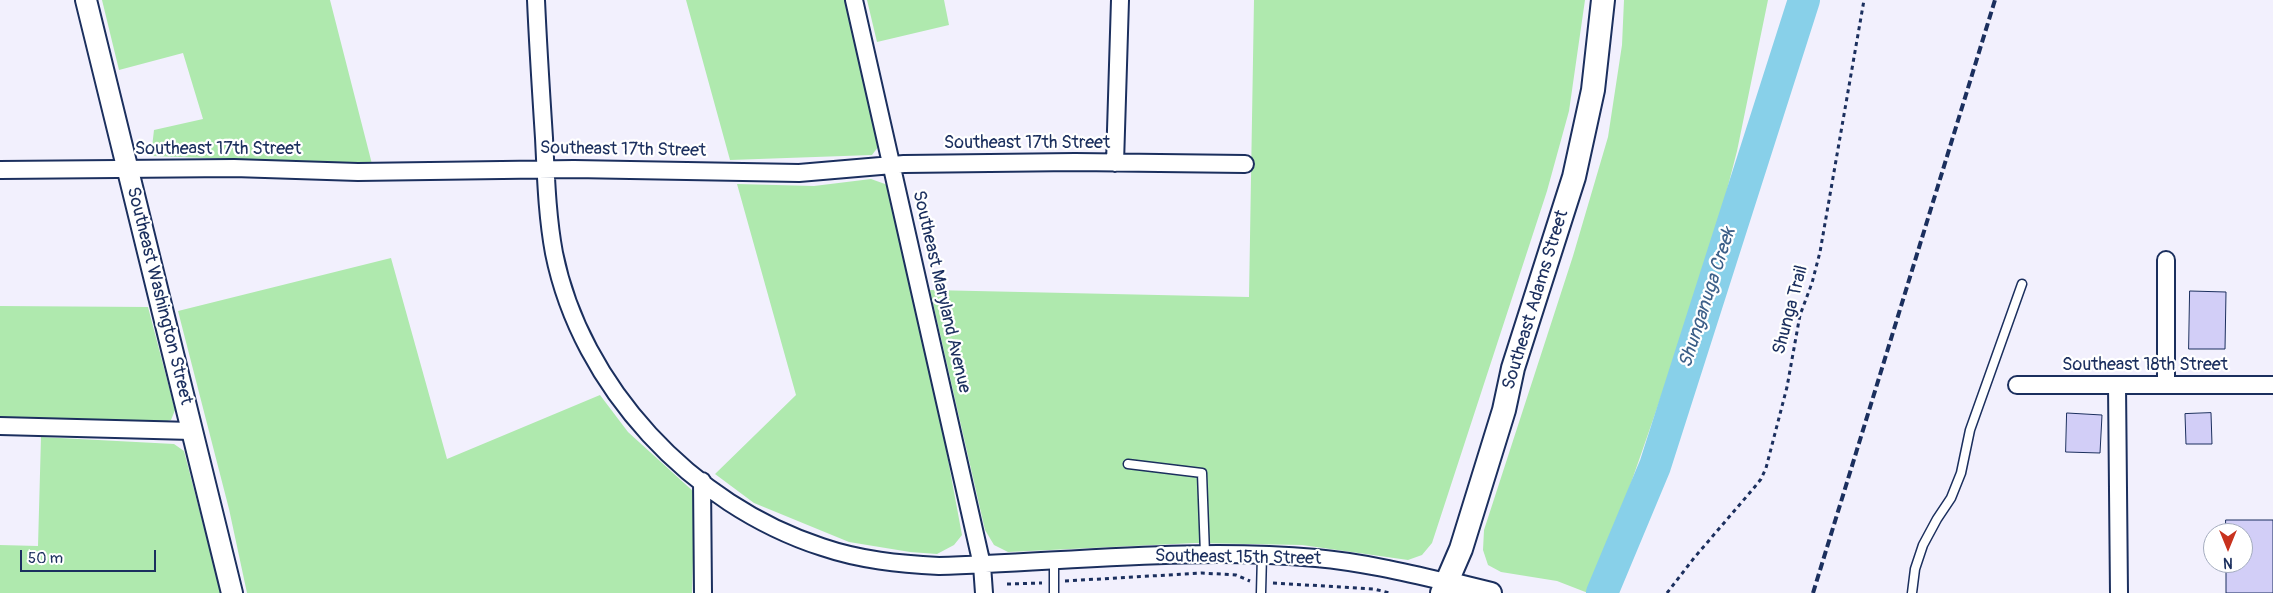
<!DOCTYPE html>
<style>
body{margin:0}
#map{position:relative;width:2273px;height:593px;overflow:hidden;background:#f2f0fd;font-family:Pangolin,sans-serif}
canvas{display:block}
.north{position:absolute;left:2203px;top:523px;width:50px;height:50px;box-sizing:border-box;background:#fff;border:1px solid #a4acbf;border-radius:50%;rotate:180deg;font-size:14px;font-weight:700;line-height:20px;text-align:center;color:#1b2f5e}
.north::after{content:'';display:block;margin:auto;width:18px;height:22px;background:#c8321e;clip-path:polygon(50% 0,100% 100%,50% 72%,0 100%)}
.scale{position:absolute;left:20px;top:550px;width:136px;height:22px;box-sizing:border-box;border:2px solid #1b2f5e;border-top:0;padding-left:6px;font-size:15px;line-height:18px;white-space:nowrap;color:#1b2f5e;-webkit-text-stroke:4px #fff;paint-order:stroke}
</style>
<div id="map">
<canvas width="2273" height="593"></canvas>
<div class="north">N</div>
<div class="scale">50 m</div>
</div>
<script>
const context = document.querySelector('canvas').getContext('2d');
context.lineJoin = 'round';
function fill(path, color) { context.fillStyle = color; context.fill(path, 'evenodd'); }
function stroke(path, color, width, dash) { context.strokeStyle = color; context.lineWidth = width; context.lineCap = dash ? 'butt' : 'round'; context.setLineDash(dash || []); context.stroke(path); }
function label(font, color, halo, rows, align = 'center') {
  context.font = font + ' Pangolin,sans-serif'; context.lineWidth = 4.5; context.setLineDash([]); context.textBaseline = 'middle'; context.strokeStyle = halo; context.fillStyle = color; for (const [text, x, y, turn = 0] of rows) {
    context.save(); context.translate(x, y); context.rotate((+turn || 0) * Math.PI / 180); context.textAlign = isNaN(turn) ? turn : align; if (halo) context.strokeText(text, 0, 0); context.fillText(text, 0, 0); context.restore();
  }
}
fill(new Path2D(`
 M 102,0 L 330,0 L 372,164 L 151,156 L 154,130 L 203,119 L 183,53 L 119,70 Z
 M 686,0 L 845,0 L 878,147 L 872,155 L 730,160 Z
 M 867,0 L 944,0 L 949,25 L 877,42 Z
 M 1254,0 L 1585,0 L 1569,111 L 1547,191 L 1432,543 L 1422,555 L 1408,560 L 1302,545 L 1195,543 L 1008,552 L 994,545 L 985,530 L 930,290 L 1249,297 Z
 M 1624,0 L 1768,0 L 1737,151 L 1710,256 L 1623,506 L 1588,593 L 1557,581 L 1501,572 L 1488,565 L 1483,550 L 1484,530 L 1573,256 L 1608,137 L 1622,45 Z
 M 871,179 L 885,184 L 899,196 L 962,535 L 954,545 L 937,554 L 910,552 L 849,542 L 754,503 L 715,474 L 796,395 L 737,184 L 814,186 Z
 M 391,258 L 447,459 L 600,395 L 628,432 L 695,493 L 692,593 L 247,593 L 229,509 L 178,311 Z
 M 0,306 L 148,307 L 175,410 L 171,420 L 155,424 L 0,417 Z
 M 41,437 L 174,444 L 184,451 L 221,593 L 0,593 L 0,545 L 38,546 Z`), '#afe9ae');
stroke(new Path2D(`
 M 1602,593 L 1655,466 L 1804,0`), '#88d0e9', 32);
const building = new Path2D(`
 M 2190,291 L 2226,292 L 2225,349 L 2189,349 Z
 M 2067,413 L 2102,415 L 2100,453 L 2066,452 Z
 M 2211,413 L 2212,444 L 2186,444 L 2185,414 Z
 M 2226,520 L 2273,520 L 2273,593 L 2226,593 L 2226,563 L 2243,563 L 2243,533 L 2226,533 Z`);
fill(building, '#d2cef7');
stroke(building, '#1b2f5e', 1);
const service = new Path2D(`
 M 1128,464 L 1202,473 L 1205,554
 M 1054,593 L 1054,561
 M 1261,593 L 1262,555
 M 1912,593 L 1915,569 L 1923,545 L 1937,519 L 1951,498 L 1961,473 L 1970,430 L 2022,284`);
const minor = new Path2D(`
 M 536,0 C 538,46 541,92 544,138 C 546,177 547,215 554,253 C 581,387 692,505 822,547 C 860,560 899,564 939,566 C 1064,562 1191,547 1316,558 C 1360,562 1404,572 1446,582
 M 854,0 L 982,565 L 984,593
 M 1115,163 L 1120,0
 M 0,170 L 234,168 L 358,172 L 574,169 L 799,173 L 904,164 L 1075,162 L 1245,164
 M 2017,385 L 2273,385
 M 2117,385 L 2119,593
 M 2166,385 L 2166,260
 M 0,426 L 192,431
 M 702,481 L 703,593`);
const tertiary = new Path2D(`
 M 86,0 L 232,593
 M 1446,582 L 1491,593`);
const secondary = new Path2D(`
 M 1442,593 L 1461,549 L 1504,410 L 1513,368 L 1574,177 L 1593,90 L 1603,0`);
stroke(service, '#1b2f5e', 11);
stroke(minor, '#1b2f5e', 20);
stroke(tertiary, '#1b2f5e', 24);
stroke(secondary, '#1b2f5e', 26);
stroke(new Path2D(`
 M 1065,581 L 1202,573 L 1236,575 L 1250,581
 M 1273,583 L 1374,589 L 1390,593
 M 1007,584 L 1042,583
 M 1667,593 L 1694,558 L 1753,489 L 1761,479 L 1766,468 L 1787,387 L 1800,315 L 1812,283 L 1820,252 L 1864,0`), '#1b2f5e', 3, [4, 4]);
stroke(service, '#fff', 8);
stroke(minor, '#fff', 16);
stroke(tertiary, '#fff', 20);
stroke(secondary, '#fff', 22);
stroke(new Path2D(`
 M 1813,593 L 1995,0`), '#1b2f5e', 4, [8, 4]);
label('18px', '#1b2f5e', '#fff', [
 ["Southeast 17th Street",1027,143],
 ["Southeast 17th Street",218,149],
 ["Southeast 17th Street",623,150,1],
 ["Southeast Maryland Avenue",941,292,77],
 ["Southeast Washington Street",159,296,76],
 ["Southeast Adams Street",1536,300,-73],
 ["Shunga Trail",1791,310,-75],
 ["Southeast 18th Street",2145,365],
 ["Southeast 15th Street",1238,558,1]
]);
label('italic 19px', '#3c5f88', '#fff', [
 ["Shunganuga Creek",1708,298,-72]
]);
</script>
